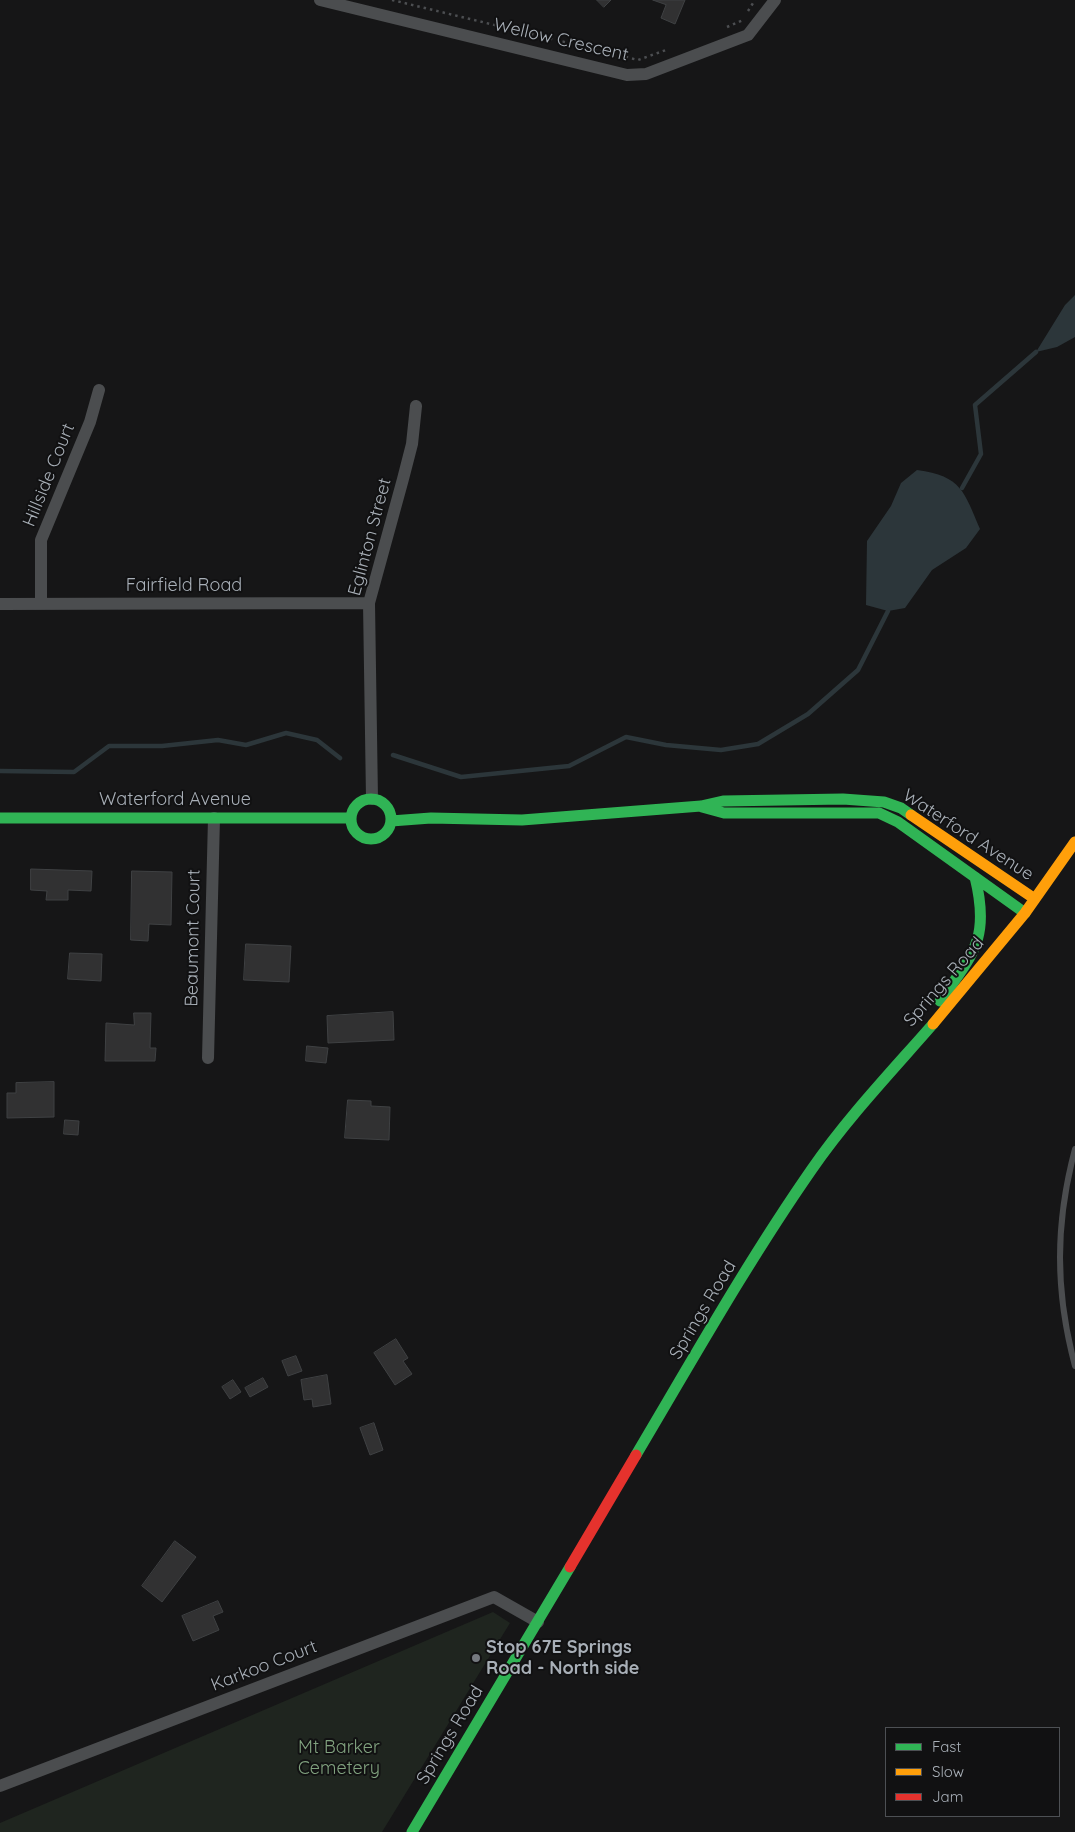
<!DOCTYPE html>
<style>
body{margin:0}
#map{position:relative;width:1075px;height:1832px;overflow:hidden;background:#161617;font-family:Quicksand,sans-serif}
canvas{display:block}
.legend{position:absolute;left:885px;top:1727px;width:175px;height:90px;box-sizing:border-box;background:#111112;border:1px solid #4d5054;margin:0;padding:6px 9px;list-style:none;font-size:15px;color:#a8afb7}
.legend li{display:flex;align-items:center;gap:10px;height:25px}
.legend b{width:25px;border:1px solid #4d5054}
</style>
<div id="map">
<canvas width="1075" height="1832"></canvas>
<ul class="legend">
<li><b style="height:6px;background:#30b455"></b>Fast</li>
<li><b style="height:6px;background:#ff9f0a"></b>Slow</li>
<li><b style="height:6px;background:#e5322d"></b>Jam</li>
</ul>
</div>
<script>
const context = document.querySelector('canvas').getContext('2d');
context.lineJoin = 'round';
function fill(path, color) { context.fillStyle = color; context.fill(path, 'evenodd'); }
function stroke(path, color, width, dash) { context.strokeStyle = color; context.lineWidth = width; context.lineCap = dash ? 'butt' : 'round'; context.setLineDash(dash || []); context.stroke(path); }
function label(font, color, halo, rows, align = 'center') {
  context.font = font + ' Quicksand,sans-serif'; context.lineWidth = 4; context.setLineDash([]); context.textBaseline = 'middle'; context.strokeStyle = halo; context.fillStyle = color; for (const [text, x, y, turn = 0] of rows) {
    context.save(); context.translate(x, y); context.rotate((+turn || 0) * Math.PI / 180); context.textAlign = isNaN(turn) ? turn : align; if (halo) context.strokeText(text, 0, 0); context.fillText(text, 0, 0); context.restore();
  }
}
fill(new Path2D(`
 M 493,1612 L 510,1623 L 382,1832 L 0,1832 L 0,1823 Z`), '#1f251f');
fill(new Path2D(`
 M 1075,295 L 1075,337 L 1057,347 L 1036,352 L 1065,305 Z
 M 917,470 C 962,476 964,492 980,529 L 966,548 L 932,570 L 905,608 L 888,611 L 866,605 L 867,541 L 891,506 L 901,483 Z`), '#2c363a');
stroke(new Path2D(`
 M 962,488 L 981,454 L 975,405 L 1036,352
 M 393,755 L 461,777 L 569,766 L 626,737 L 666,745 L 721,750 L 758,744 L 808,714 L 858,670 L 888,611
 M 0,771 L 74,772 L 109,746 L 162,746 L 218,740 L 246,745 L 286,733 L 317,740 L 340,758`), '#2c363a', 4.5);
const building = new Path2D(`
 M 597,0 L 611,0 L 604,7 Z
 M 653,0 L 685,0 L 675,24 L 661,18 L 666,5 Z
 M 31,869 L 92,871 L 91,891 L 68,890 L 68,900 L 46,900 L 47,891 L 31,890 Z
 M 132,871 L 172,872 L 171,925 L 149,924 L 148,941 L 131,940 Z
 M 246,944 L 291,946 L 289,982 L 244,980 Z
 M 70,953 L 102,954 L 101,981 L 68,979 Z
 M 393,1012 L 394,1040 L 328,1043 L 327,1016 Z
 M 134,1013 L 151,1013 L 150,1048 L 156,1048 L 155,1061 L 105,1061 L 106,1023 L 134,1025 Z
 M 307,1046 L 328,1048 L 326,1063 L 306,1061 Z
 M 54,1082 L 54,1117 L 7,1118 L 7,1093 L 16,1093 L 16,1083 Z
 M 348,1100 L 371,1101 L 371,1106 L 390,1107 L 389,1140 L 345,1138 Z
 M 65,1120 L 79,1121 L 78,1135 L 64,1134 Z
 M 396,1339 L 408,1358 L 403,1361 L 412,1374 L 395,1385 L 374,1353 Z
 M 296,1356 L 302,1371 L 288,1376 L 282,1361 Z
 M 327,1375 L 331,1404 L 313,1407 L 312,1399 L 304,1400 L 301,1380 Z
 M 263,1378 L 268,1387 L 250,1397 L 245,1388 Z
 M 233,1380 L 241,1392 L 230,1399 L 222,1387 Z
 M 374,1423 L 383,1450 L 370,1455 L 360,1428 Z
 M 175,1541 L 196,1557 L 162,1602 L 142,1586 Z
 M 218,1601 L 223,1612 L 213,1616 L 219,1630 L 193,1641 L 182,1616 Z`);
fill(building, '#313132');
stroke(building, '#3f4143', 1);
stroke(new Path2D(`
 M 392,0 L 638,60 L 666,50
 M 748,11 L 755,0
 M 727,27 L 743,20`), '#4c4e51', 2.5, [2.5, 4]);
stroke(new Path2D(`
 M 1075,1149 C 1055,1224 1055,1291 1075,1366`), '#4b4d4f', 6);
stroke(new Path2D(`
 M 320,0 L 627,75 L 646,74 L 748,35 L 775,0
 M 0,604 L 369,603
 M 41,604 L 41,540 L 90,422 L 99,390
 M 372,799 L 369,603 L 403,479 L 412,444 L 416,406
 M 208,1058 L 214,818
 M 0,1786 L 494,1597 L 538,1622`), '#4b4d4f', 12);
stroke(new Path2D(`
 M351 819a20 20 0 1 1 40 0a20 20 0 1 1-40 0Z
 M 702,807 L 724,813 L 879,813 L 898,822 L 1025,913
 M 0,818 L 351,818
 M 391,821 L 431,818 L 522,820 L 701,806 L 723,801 L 843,799 L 884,802 L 901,808 L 911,815
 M 940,1001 C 974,953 990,938 975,877
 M 636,1455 C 693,1359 748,1261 812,1169 C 848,1117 892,1071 933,1024
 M 412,1832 L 570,1567`), '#30b455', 11);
stroke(new Path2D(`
 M 911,815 L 1035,899
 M 933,1024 L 1025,913 L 1075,842`), '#ff9f0a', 11);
stroke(new Path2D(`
 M 570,1567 L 636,1455`), '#e5322d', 11);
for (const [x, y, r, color] of [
 [476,1658,5,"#75797f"]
]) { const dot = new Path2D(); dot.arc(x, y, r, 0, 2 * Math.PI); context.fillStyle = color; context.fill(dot); stroke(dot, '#111112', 2); }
label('18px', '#a8afb7', '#111112', [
 ["Wellow Crescent",561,40,13],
 ["Hillside Court",49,475,-68],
 ["Eglinton Street",370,537,-75],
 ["Fairfield Road",184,586],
 ["Waterford Avenue",175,800],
 ["Waterford Avenue",968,835,33],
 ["Beaumont Court",193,938,-89],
 ["Springs Road",944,982,-49],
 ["Springs Road",703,1310,-59],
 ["Karkoo Court",264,1666,-21],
 ["Springs Road",450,1735,-59]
]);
label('bold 18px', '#a8afb7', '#111112', [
 ["Stop 67E Springs",486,1648],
 ["Road - North side",486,1669]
], 'left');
label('18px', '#81a27f', '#111112', [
 ["Mt Barker",339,1748],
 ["Cemetery",339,1769]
]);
</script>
